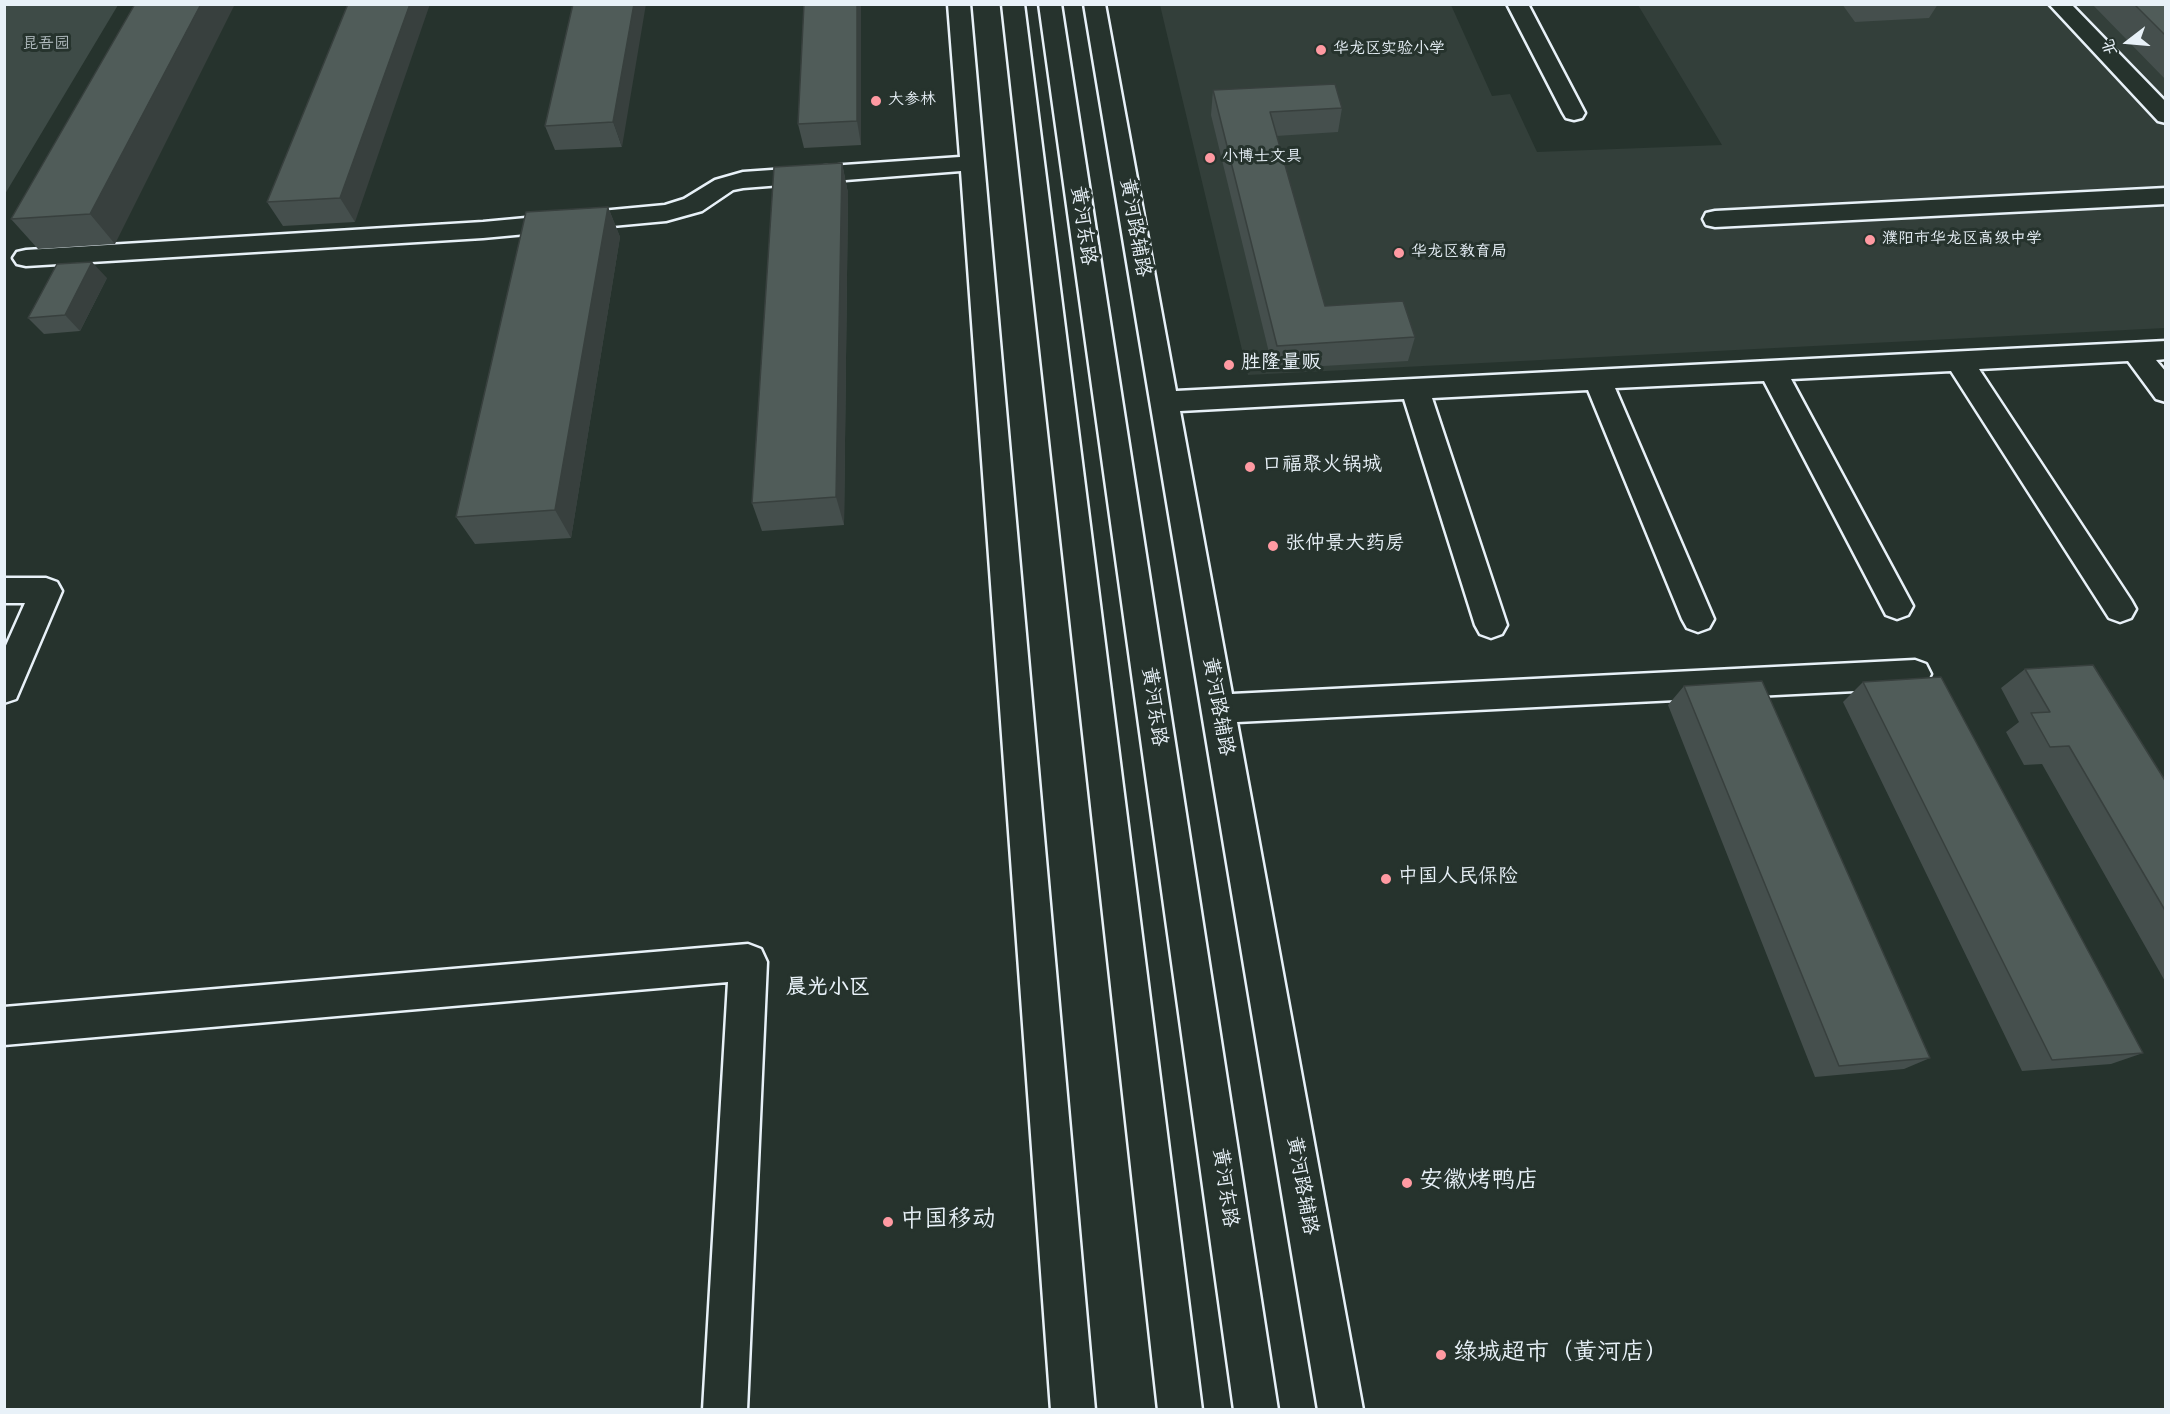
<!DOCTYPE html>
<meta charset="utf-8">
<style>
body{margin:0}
#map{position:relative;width:2170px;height:1414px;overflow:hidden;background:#26332d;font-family:Kalam,"LXGW WenKai TC",sans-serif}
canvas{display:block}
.frame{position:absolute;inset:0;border:6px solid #e8f1f8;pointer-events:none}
.north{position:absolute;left:2098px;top:12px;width:60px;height:60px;-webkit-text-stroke:4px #26332d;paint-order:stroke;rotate:254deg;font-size:16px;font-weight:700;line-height:24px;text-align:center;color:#e8f1f8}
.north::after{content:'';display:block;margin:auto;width:21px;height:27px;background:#e8f1f8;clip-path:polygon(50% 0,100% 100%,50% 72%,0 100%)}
</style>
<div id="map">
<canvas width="2170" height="1414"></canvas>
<div class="frame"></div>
<div class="north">北</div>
</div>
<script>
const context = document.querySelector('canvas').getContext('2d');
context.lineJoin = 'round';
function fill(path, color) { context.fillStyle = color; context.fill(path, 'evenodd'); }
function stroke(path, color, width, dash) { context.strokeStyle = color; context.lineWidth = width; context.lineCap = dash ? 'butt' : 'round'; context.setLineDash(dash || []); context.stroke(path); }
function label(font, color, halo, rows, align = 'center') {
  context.font = font + ' Kalam,"LXGW WenKai TC",sans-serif'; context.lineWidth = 6; context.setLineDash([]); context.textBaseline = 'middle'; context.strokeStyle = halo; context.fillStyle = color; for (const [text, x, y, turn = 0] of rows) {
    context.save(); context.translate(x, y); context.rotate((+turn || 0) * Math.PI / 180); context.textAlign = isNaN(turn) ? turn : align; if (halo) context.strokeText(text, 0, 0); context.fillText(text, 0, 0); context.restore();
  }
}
fill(new Path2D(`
 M 1160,5 L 1451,5 L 1492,96 L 1510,94 L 1537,152 L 1722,145 L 1638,5 L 2165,5 L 2165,328 L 1248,375 Z`), '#333f3a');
fill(new Path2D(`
 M 5,4 L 118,5 L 5,194 L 4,5 Z`), '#3e4b47');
const minor = new Path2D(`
 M 948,4 L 970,4 L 1095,1410 L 1051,1410 L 961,171 L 743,188 L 733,190 L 702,211 L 666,221 L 483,238 L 26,266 L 17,264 L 13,258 L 17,252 L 26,250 L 483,222 L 665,205 L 684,199 L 715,180 L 743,172 L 960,157 Z
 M 1084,4 L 1105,4 L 1176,391 L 2166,341 L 2166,359 L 2156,360 L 2166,372 L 2166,402 L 2156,399 L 2128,361 L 1979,369 L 2131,600 L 2136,609 L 2131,618 L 2120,622 L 2109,618 L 1951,371 L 1791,379 L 1913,606 L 1908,615 L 1897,619 L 1886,615 L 1764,381 L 1615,388 L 1714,619 L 1709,628 L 1698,632 L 1687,628 L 1682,619 L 1588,390 L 1432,398 L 1507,625 L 1502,634 L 1491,638 L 1480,634 L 1475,625 L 1404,399 L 1180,411 L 1232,694 L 1915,660 L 1926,664 L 1931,674 L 1926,684 L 1915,688 L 1237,722 L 1363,1410 L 1318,1410 Z
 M 1507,4 L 1528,4 L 1585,113 L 1582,118 L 1574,120 L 1566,118 L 1563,113 Z
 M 2049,4 L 2071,4 L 2166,102 L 2166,123 L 2158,121 Z
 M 2166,188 L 2166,204 L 1715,227 L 1706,225 L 1703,219 L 1706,213 L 1715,211 Z
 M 4,578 L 46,578 L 57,582 L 62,591 L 16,699 L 4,703 L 4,650 L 25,603 L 4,603 Z
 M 748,944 L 761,949 L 767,962 L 747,1410 L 703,1410 L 728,982 L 4,1045 L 4,1007 Z`);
const major = new Path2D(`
 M 1002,4 L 1024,4 L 1202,1410 L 1158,1410 Z
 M 1039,4 L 1061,4 L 1278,1410 L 1234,1410 Z`);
stroke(minor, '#e8f1f8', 5);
stroke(major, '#e8f1f8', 5);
fill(minor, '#26332d');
fill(major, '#26332d');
fill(new Path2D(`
 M 135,4 L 115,244 L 38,249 L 11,219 Z
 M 348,4 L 355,222 L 283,226 L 267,202 Z
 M 573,4 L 622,147 L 555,150 L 545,126 Z
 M 861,4 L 861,145 L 804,148 L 798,124 Z
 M 1842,4 L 1938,4 L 1929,18 L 1855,22 Z
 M 2092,4 L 2166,4 L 2166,80 Z
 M 1213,90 L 1342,108 L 1338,132 L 1276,136 L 1325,306 L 1415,337 L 1408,361 L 1273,369 L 1211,115 Z
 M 842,163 L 848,193 L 844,525 L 762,531 L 752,503 Z
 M 608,207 L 620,237 L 571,538 L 475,544 L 456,517 Z
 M 107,278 L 80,331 L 44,334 L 28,318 Z
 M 2025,669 L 2166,782 L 2166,983 L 2042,764 L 2024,765 L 2006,732 L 2019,722 L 2001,688 Z
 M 1863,682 L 2143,1053 L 2111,1064 L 2022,1071 L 1843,702 Z
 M 1684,686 L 1930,1058 L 1904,1069 L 1815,1077 L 1668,705 Z`), '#454f4d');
fill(new Path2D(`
 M 201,4 L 235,4 L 115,244 L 90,214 Z
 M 410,4 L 430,4 L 355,222 L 340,198 Z
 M 634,4 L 646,4 L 622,147 L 613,122 Z
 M 857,4 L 861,4 L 861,145 L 857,121 Z
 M 842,163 L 848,193 L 844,525 L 836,497 Z
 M 608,207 L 620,237 L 571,538 L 555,510 Z
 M 92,262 L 107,278 L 80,331 L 65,315 Z`), '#38403e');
const building = new Path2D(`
 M 135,4 L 201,4 L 90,214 L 11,219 Z
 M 348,4 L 410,4 L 340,198 L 267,202 Z
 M 573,4 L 634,4 L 613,122 L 545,126 Z
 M 804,4 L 857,4 L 857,121 L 798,124 Z
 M 2134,4 L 2166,4 L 2166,36 Z
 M 1335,84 L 1342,108 L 1270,112 L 1325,306 L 1403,301 L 1415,337 L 1277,346 L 1213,90 Z
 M 842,163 L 836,497 L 752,503 L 774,167 Z
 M 608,207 L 555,510 L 456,517 L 526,212 Z
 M 92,262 L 65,315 L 28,318 L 57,264 Z
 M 2093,665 L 2166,782 L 2166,912 L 2069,746 L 2050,747 L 2031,713 L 2050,712 L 2025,669 Z
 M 1941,677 L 2143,1053 L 2052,1060 L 1863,682 Z
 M 1762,681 L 1930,1058 L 1839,1066 L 1684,686 Z`);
fill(building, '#505c59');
stroke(building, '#38403e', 1.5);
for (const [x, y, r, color] of [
 [1321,50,6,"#ff9aa2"],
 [876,101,6,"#ff9aa2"],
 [1210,158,6,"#ff9aa2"],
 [1870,240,6,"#ff9aa2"],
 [1399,253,6,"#ff9aa2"],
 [1229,365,6,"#ff9aa2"],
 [1250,467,6,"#ff9aa2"],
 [1273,546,6,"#ff9aa2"],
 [1386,879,6,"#ff9aa2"],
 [1407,1183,6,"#ff9aa2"],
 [888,1222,6,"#ff9aa2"],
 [1441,1355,6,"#ff9aa2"]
]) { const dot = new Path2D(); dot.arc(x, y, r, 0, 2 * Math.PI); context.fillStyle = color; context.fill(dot); stroke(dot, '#26332d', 2); }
label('16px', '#b5bfc3', '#26332d', [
 ["昆吾园",46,45]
]);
label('16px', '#e8f1f8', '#26332d', [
 ["华龙区实验小学",1333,50],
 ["大参林",888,101],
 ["小博士文具",1222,158],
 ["濮阳市华龙区高级中学",1882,240],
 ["华龙区教育局",1411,253]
], 'left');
label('20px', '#e8f1f8', '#26332d', [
 ["黄河东路",1081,226,82],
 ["黄河路辅路",1133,228,80],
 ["黄河东路",1152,707,82],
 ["黄河路辅路",1216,707,80],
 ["黄河路辅路",1300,1186,80],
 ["黄河东路",1223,1188,82]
]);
label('20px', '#e8f1f8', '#26332d', [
 ["胜隆量贩",1241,365],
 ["口福聚火锅城",1262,467],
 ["张仲景大药房",1285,546],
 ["中国人民保险",1398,879]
], 'left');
label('bold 21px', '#e8f1f8', '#26332d', [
 ["晨光小区",828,989]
]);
label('24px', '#e8f1f8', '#26332d', [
 ["安徽烤鸭店",1419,1183],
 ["中国移动",900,1222],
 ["绿城超市（黄河店）",1453,1355]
], 'left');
</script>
